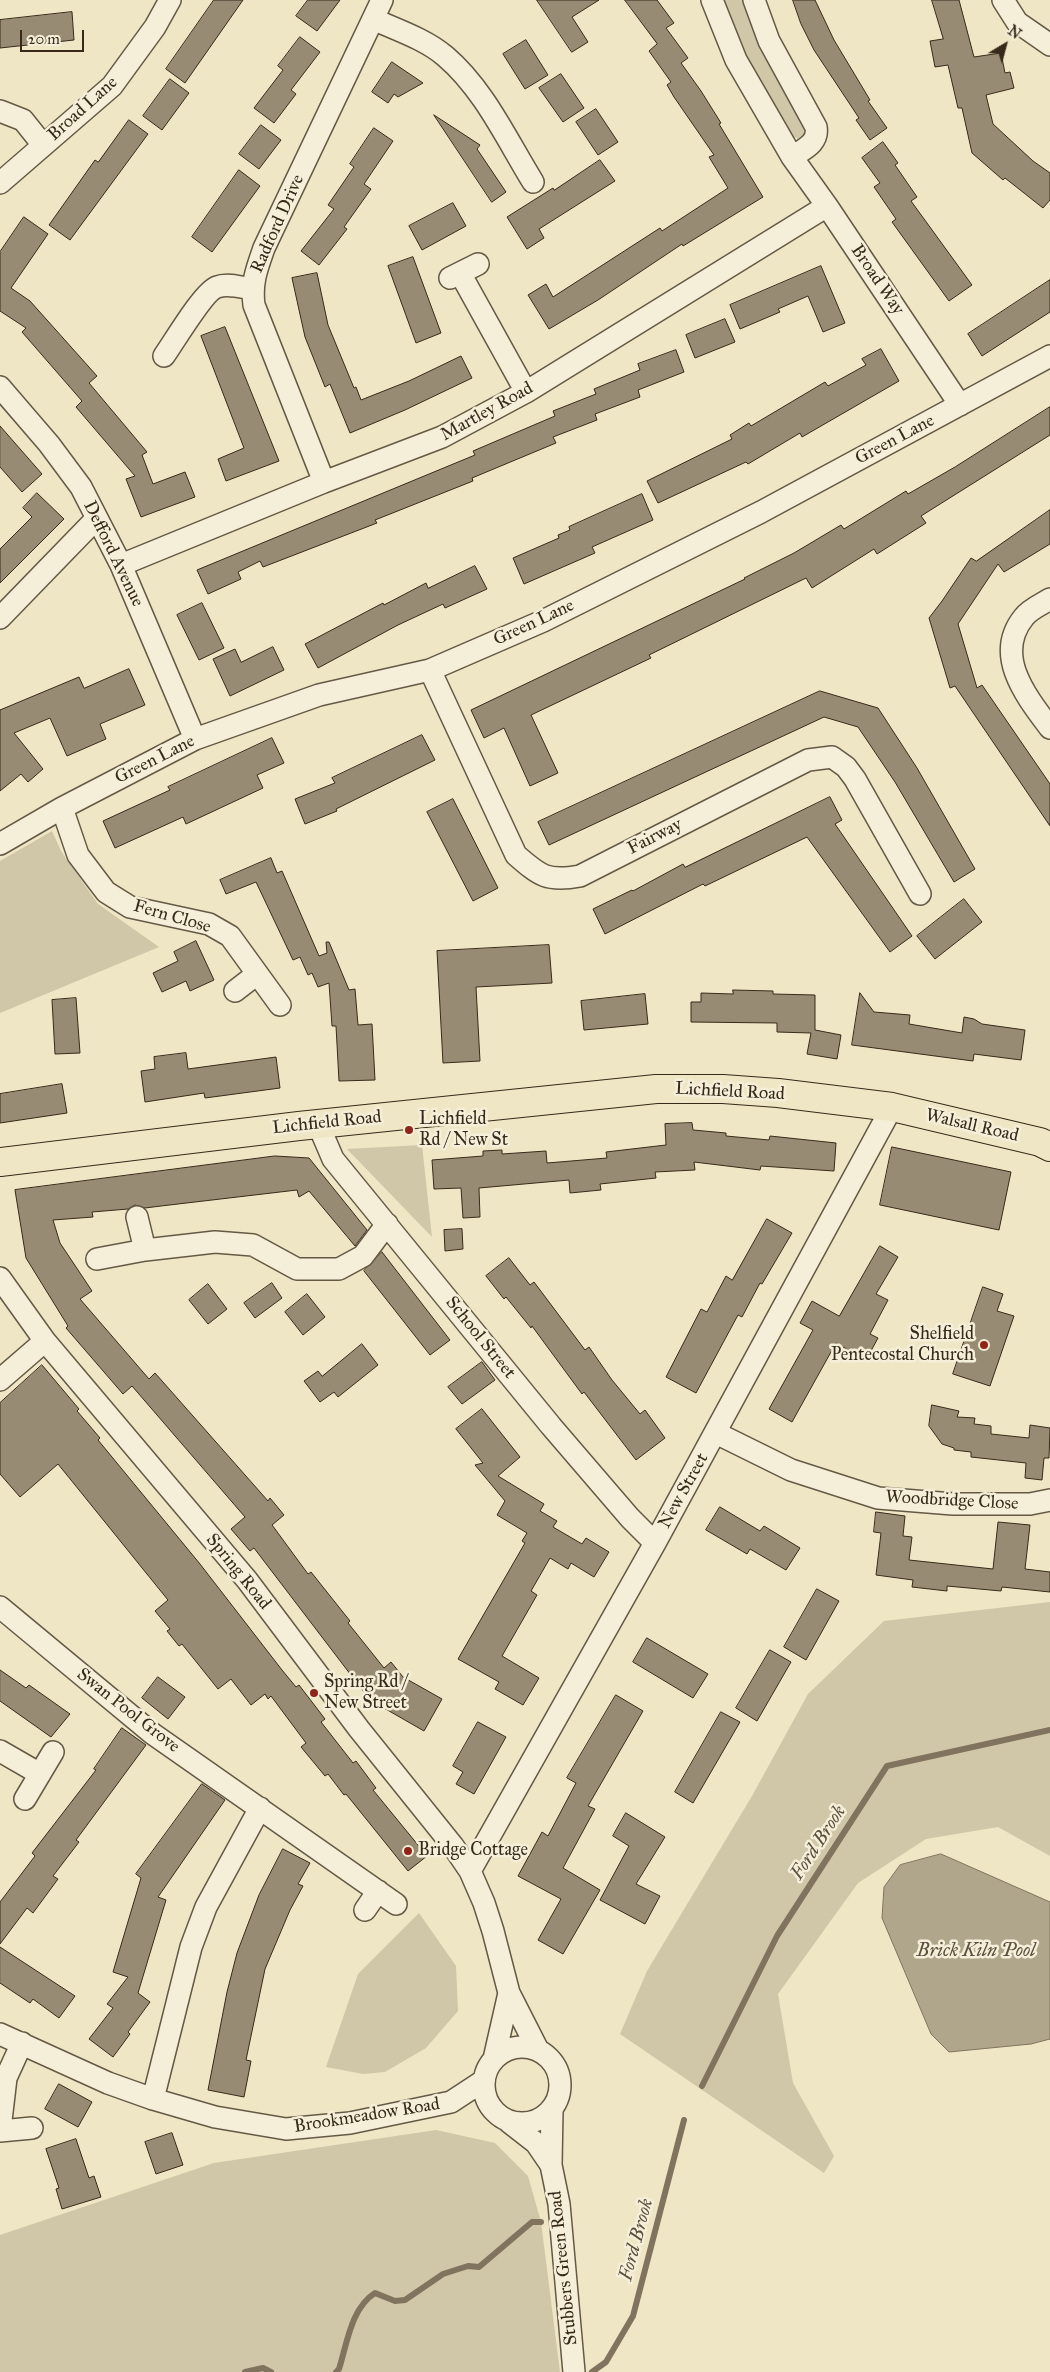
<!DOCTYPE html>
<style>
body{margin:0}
#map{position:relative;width:1050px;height:2372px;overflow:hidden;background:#efe6c5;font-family:"IM FELL Great Primer",serif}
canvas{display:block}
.north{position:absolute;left:980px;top:20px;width:50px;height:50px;-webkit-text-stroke:4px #f5efd9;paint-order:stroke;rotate:37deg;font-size:14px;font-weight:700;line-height:20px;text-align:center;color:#372a1a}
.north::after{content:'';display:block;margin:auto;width:18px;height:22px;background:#372a1a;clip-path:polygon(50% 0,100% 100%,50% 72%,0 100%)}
.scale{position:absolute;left:20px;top:30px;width:64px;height:22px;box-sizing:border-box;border:2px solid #372a1a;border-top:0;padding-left:6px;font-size:15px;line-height:18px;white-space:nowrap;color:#372a1a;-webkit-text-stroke:4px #f5efd9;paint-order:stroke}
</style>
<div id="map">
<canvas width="1050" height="2372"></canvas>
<div class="north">N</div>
<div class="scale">20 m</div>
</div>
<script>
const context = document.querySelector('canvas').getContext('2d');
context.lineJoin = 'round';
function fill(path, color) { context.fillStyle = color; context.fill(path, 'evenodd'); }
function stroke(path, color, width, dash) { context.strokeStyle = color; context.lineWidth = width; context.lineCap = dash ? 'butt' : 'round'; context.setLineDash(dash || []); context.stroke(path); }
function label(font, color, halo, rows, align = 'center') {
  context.font = font + ' "IM FELL Great Primer",serif'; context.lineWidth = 5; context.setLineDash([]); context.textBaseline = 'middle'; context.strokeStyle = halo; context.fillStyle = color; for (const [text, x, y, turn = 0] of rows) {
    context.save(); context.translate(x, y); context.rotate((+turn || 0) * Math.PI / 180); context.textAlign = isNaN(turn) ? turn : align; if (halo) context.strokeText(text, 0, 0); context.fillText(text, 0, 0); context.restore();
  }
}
fill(new Path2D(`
 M 723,0 L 748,0 L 808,127 L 802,138 L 798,139 L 792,135 L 749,63 Z
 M 52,831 L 61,851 L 98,904 L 159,947 L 0,1013 L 0,861 Z
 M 422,1145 L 432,1237 L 347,1149 Z
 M 1050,1602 L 1050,1856 L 998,1827 L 926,1839 L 858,1883 L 778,1994 L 793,2083 L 834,2156 L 824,2173 L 620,2034 L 647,1971 L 752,1796 L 808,1694 L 884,1621 Z
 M 419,1913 L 456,1966 L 458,2011 L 426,2048 L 385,2072 L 363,2074 L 326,2067 L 358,1974 Z
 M 436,2130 L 495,2143 L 528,2176 L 541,2222 L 560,2372 L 0,2372 L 0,2235 L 214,2163 Z`), '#d0c6a8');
const water = new Path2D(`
 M 941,1854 L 1050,1902 L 1050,2039 L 1031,2044 L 949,2052 L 931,2034 L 882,1918 L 884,1887 L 900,1865 Z`);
fill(water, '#b0a68b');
stroke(water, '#80745e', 1);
stroke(new Path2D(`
 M 702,2086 L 777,1936 L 887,1766 L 1050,1730
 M 245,2372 L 263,2368 L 271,2372
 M 336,2372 L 339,2369 C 347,2344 351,2308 375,2293 L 395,2301 L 405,2300 L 443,2274 L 468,2266 L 479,2267 L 532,2222 L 541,2222
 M 592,2372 L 606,2362 L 633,2316 L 684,2120`), '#80745e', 6);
const building = new Path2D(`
 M 214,0 L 243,0 L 185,83 L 166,69 Z
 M 308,0 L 340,0 L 317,31 L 296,16 Z
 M 537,0 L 599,0 L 572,17 L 588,42 L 572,52 Z
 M 625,0 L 657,0 L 674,23 L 666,28 L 688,58 L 681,63 L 701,91 L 721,123 L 719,124 L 763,197 L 683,246 L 682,244 L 598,300 L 549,329 L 528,295 L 546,284 L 553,297 L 660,228 L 662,231 L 728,188 L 709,157 L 714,155 L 674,97 L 667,85 L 671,82 L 649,51 L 657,44 Z
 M 793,0 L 815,0 L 834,40 L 870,100 L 868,101 L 887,128 L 870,140 L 856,120 L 859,118 L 814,50 L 801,24 Z
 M 932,0 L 959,0 L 974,57 L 1001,53 L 1005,73 L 1010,72 L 1014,88 L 986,95 L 993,124 L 1033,161 L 1050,173 L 1050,200 L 1043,208 L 1005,178 L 1003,180 L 972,153 L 962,108 L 958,108 L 948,65 L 935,67 L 930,41 L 943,39 Z
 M 72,12 L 74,40 L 0,48 L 0,20 Z
 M 300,37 L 320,52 L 291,90 L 296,94 L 274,123 L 254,108 L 283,70 L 278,66 Z
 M 526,40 L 548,75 L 525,89 L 503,54 Z
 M 392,62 L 423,83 L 398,97 L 394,94 L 388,103 L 372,92 Z
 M 561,74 L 584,108 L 563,122 L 539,88 Z
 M 170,79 L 189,93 L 162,130 L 143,116 Z
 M 596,109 L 618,142 L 598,155 L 576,122 Z
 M 434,115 L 480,145 L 477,149 L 506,192 L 492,202 Z
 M 129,120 L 148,134 L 70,240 L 49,225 L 95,160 L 98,162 Z
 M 261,125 L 281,140 L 259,169 L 239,154 Z
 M 374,128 L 393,141 L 364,184 L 371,189 L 344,227 L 347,229 L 319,265 L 301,251 L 334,209 L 328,205 L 354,167 L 350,164 Z
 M 883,142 L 898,163 L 895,165 L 917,197 L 911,201 L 972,285 L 949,301 L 892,222 L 896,219 L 874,187 L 880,183 L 862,158 Z
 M 600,160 L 615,181 L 539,229 L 544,238 L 527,249 L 507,217 L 553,188 L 554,190 Z
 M 239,170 L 260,186 L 212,252 L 192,237 Z
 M 453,203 L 466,226 L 422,250 L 409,226 Z
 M 24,217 L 48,234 L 11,288 L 30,301 L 97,376 L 89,383 L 147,452 L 142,455 L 153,484 L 185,472 L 195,497 L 141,517 L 126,479 L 135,476 L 76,407 L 82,401 L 22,332 L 26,328 L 0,311 L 0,252 Z
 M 413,257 L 441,333 L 416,343 L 388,266 Z
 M 821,266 L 845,323 L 823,332 L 808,296 L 778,309 L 780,312 L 740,329 L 730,305 Z
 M 317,273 L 328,325 L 354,388 L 356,387 L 361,400 L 409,381 L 461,356 L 472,378 L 405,410 L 350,433 L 330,384 L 325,387 L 305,337 L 292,278 Z
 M 1050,280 L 1050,312 L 982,356 L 968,334 Z
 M 725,319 L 735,342 L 695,358 L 686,335 Z
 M 225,327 L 279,461 L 226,481 L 218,459 L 244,448 L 201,336 Z
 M 881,349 L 899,381 L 802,437 L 800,433 L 748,464 L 746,462 L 658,503 L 647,481 L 732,439 L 730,435 L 749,423 L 751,426 L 825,382 L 828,386 L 866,365 L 862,359 Z
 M 676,350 L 684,372 L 638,390 L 640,397 L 595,414 L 597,420 L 553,437 L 556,443 L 472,478 L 473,481 L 375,520 L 377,523 L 263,567 L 260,561 L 238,572 L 241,579 L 208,594 L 197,570 L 475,455 L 473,451 L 555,416 L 553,411 L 596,394 L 594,389 L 640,370 L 638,364 Z
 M 1050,407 L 1050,435 L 921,516 L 926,523 L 877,554 L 874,549 L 812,588 L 806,578 L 649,655 L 651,658 L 531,715 L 558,773 L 530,786 L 504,728 L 484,738 L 471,710 L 745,579 L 744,578 L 794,553 L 841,525 L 844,529 L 906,491 L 908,494 L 955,467 Z
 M 0,426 L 42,474 L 22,492 L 0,467 Z
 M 37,493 L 64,519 L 0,583 L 0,549 L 32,517 L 23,508 Z
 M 642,494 L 653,520 L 592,547 L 595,553 L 524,584 L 513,558 L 559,538 L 558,535 L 570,530 L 569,527 Z
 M 1050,510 L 1050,544 L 1004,572 L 998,564 L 958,624 L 977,688 L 982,685 L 1050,784 L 1050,826 L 955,686 L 950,688 L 929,618 L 942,601 L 971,558 L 976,561 Z
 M 475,566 L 487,589 L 445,608 L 443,604 L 398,625 L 318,668 L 305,644 L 383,603 L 384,605 L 426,583 L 428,588 Z
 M 202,603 L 224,648 L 199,660 L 177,615 Z
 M 273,647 L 284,670 L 230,696 L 213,659 L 235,649 L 241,662 Z
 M 129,669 L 145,705 L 100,724 L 106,739 L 67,756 L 50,718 L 14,733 L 43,769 L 28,782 L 21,774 L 0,791 L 0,710 L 79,677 L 84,688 Z
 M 820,691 L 878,708 L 917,768 L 975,869 L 954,882 L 895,782 L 858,727 L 824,717 L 549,845 L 538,822 Z
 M 422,735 L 435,760 L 336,809 L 337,811 L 305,824 L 295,799 L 335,783 L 332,778 Z
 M 272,738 L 284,763 L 257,775 L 263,788 L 186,824 L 183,817 L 115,848 L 103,821 L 170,790 L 168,787 Z
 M 830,797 L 842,820 L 835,824 L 912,936 L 890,952 L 807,837 L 705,886 L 703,884 L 605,934 L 593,909 L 632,890 L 633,891 L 683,864 L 685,867 Z
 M 453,799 L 498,888 L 473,901 L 427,812 Z
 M 271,858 L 277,873 L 282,871 L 319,956 L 327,953 L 326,942 L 329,942 L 349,990 L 355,989 L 358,1025 L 372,1024 L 375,1080 L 339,1081 L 336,1026 L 332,1026 L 329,983 L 318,987 L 312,973 L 308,975 L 300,957 L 293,960 L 256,882 L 226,894 L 220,880 Z
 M 964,899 L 982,922 L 935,959 L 917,936 Z
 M 196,941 L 214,980 L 190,991 L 186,981 L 162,992 L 153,973 L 178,961 L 174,952 Z
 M 549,945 L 552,983 L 476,987 L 480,1061 L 443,1063 L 437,951 Z
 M 733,990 L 773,991 L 773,994 L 815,995 L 815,1030 L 841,1035 L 837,1059 L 807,1054 L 811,1033 L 777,1032 L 777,1023 L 691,1022 L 691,1002 L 701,1002 L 701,993 L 733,994 Z
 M 860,993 L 874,1012 L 910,1015 L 909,1024 L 962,1033 L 964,1017 L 974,1019 L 982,1024 L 1025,1030 L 1021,1060 L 974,1054 L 973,1061 L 852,1045 Z
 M 645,994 L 648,1024 L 584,1030 L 581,1001 Z
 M 76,998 L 80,1053 L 55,1054 L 52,1000 Z
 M 186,1053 L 188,1069 L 276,1057 L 280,1088 L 205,1098 L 204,1093 L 145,1102 L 141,1071 L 155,1069 L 154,1057 Z
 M 62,1084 L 67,1113 L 0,1123 L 0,1094 Z
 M 692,1123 L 693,1130 L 726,1133 L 726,1136 L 769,1140 L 770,1136 L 836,1143 L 834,1171 L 761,1166 L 760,1170 L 694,1162 L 695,1170 L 655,1172 L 656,1178 L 600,1184 L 601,1190 L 570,1193 L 569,1180 L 479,1188 L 480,1217 L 463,1218 L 461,1188 L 434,1189 L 432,1160 L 483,1156 L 483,1151 L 502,1150 L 502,1154 L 546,1151 L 547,1163 L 607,1158 L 606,1152 L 666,1145 L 665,1124 Z
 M 892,1147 L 1011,1172 L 999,1230 L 880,1205 Z
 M 275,1156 L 309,1158 L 367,1230 L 355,1246 L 309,1191 L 299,1197 L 297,1190 L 161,1206 L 145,1208 L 135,1205 L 128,1209 L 92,1212 L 93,1217 L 53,1220 L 60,1243 L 92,1291 L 80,1299 L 149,1379 L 155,1373 L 268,1501 L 270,1498 L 284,1515 L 272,1525 L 275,1529 L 308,1574 L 311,1572 L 350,1621 L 348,1623 L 384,1668 L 391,1662 L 403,1677 L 442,1699 L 424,1731 L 370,1700 L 254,1548 L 250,1551 L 231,1529 L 245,1517 L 132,1386 L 123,1394 L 66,1328 L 68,1326 L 26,1258 L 15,1190 Z
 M 767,1219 L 792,1233 L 762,1284 L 760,1283 L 742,1317 L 738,1315 L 696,1393 L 666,1377 L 701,1309 L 707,1312 L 726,1276 L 732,1280 Z
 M 462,1229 L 463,1249 L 445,1251 L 444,1230 Z
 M 880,1246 L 898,1257 L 876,1294 L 888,1300 L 870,1334 L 878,1338 L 866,1360 L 836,1343 L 792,1422 L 769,1409 L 813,1330 L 800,1323 L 812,1301 L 839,1316 Z
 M 382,1252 L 450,1340 L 430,1355 L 364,1271 Z
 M 509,1258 L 530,1285 L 534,1282 L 585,1350 L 589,1347 L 612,1380 L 640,1414 L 645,1410 L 665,1438 L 636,1460 L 584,1392 L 582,1394 L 532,1326 L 531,1328 L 506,1297 L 504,1299 L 486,1276 Z
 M 272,1283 L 282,1298 L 255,1318 L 244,1303 Z
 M 208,1284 L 227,1309 L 208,1324 L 189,1300 Z
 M 983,1287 L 1003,1294 L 997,1311 L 1014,1316 L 990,1386 L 953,1374 Z
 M 307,1294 L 325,1317 L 303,1335 L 285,1312 Z
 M 362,1344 L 378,1365 L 338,1397 L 334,1392 L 320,1402 L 304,1381 L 318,1371 L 322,1376 Z
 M 482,1362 L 495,1380 L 462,1404 L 448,1387 Z
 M 42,1365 L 79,1409 L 77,1411 L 100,1438 L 98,1440 L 200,1564 L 282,1670 L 296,1687 L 299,1685 L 325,1719 L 321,1722 L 353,1763 L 356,1761 L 376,1788 L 373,1790 L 427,1856 L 408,1871 L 346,1794 L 344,1795 L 328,1774 L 325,1776 L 301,1747 L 306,1743 L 271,1696 L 268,1699 L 265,1694 L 251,1705 L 231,1679 L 218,1689 L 182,1644 L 179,1646 L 167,1631 L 170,1629 L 155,1611 L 168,1600 L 58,1464 L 20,1497 L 0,1474 L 0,1403 Z
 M 932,1405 L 959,1411 L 957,1417 L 975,1418 L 974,1424 L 991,1426 L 991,1434 L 1029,1438 L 1030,1425 L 1050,1428 L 1049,1458 L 1044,1458 L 1042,1480 L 1025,1478 L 1026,1463 L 971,1457 L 971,1452 L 954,1450 L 954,1448 L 942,1444 L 929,1426 Z
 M 482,1409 L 520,1457 L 498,1476 L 544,1504 L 540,1511 L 557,1521 L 553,1527 L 582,1544 L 586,1538 L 609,1552 L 594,1577 L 571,1563 L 568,1569 L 550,1558 L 531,1591 L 537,1595 L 502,1656 L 539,1678 L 523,1705 L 495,1689 L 499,1682 L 458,1659 L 525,1543 L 522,1541 L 527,1533 L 497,1515 L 505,1501 L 475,1465 L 483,1463 L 456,1429 Z
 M 720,1507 L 760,1531 L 764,1526 L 800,1548 L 786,1570 L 750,1549 L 747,1554 L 706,1530 Z
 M 876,1512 L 905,1516 L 903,1536 L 912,1537 L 909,1560 L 993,1569 L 998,1522 L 1030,1525 L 1025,1569 L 1050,1572 L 1050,1592 L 1002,1587 L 1001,1591 L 947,1586 L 947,1591 L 912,1587 L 913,1580 L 876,1575 L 881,1533 L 874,1532 Z
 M 817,1589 L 839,1601 L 806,1660 L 784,1647 Z
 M 647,1638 L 708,1674 L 693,1698 L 633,1662 Z
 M 770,1650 L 791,1662 L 757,1721 L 736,1708 Z
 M 0,1670 L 26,1688 L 29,1685 L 70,1714 L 51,1737 L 0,1701 Z
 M 158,1677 L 185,1697 L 168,1719 L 142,1698 Z
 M 616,1695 L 643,1711 L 588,1806 L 595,1809 L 563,1868 L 600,1890 L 563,1954 L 538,1940 L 561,1899 L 518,1876 L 542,1832 L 548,1836 L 576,1783 L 567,1778 Z
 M 721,1712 L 740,1722 L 693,1803 L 675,1792 Z
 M 478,1722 L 506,1737 L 474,1794 L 456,1784 L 463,1772 L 453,1766 Z
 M 122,1728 L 146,1745 L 76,1840 L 79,1842 L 53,1876 L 58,1879 L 33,1913 L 27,1908 L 0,1944 L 0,1902 L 35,1856 L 32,1853 L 96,1770 L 94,1769 Z
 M 202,1784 L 225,1800 L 158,1897 L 166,1900 L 138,1993 L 150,2002 L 128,2032 L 130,2034 L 113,2057 L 89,2039 L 113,2008 L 107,2004 L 128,1977 L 113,1972 L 141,1878 L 136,1874 Z
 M 626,1813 L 665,1837 L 636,1884 L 660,1896 L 645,1924 L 600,1900 L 629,1846 L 613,1836 Z
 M 283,1849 L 310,1863 L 298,1884 L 303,1886 L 290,1910 L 265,1969 L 246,2060 L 251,2061 L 244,2097 L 208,2090 L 227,1992 L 237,1953 L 259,1895 Z
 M 0,1947 L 75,1996 L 59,2018 L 33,1999 L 30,2003 L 0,1983 Z
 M 59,2084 L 92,2102 L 78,2127 L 45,2109 Z
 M 172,2133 L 183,2165 L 156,2174 L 145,2142 Z
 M 76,2139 L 89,2178 L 94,2176 L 101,2197 L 62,2209 L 56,2189 L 59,2188 L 46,2149 Z`);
fill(building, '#978c73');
stroke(building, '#372a1a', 1);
const minor = new Path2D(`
 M 712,0 L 736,60 L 792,157 L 827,206 L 960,405
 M 754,0 L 769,41 L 816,127 C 819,143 804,149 792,157
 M 1003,0 L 1017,22 L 1050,45
 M 373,19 C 397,30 425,39 445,56 C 484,89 507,140 533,182
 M 0,111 L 23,120 L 43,145
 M 0,183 L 112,86 L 155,27 L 170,0
 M 460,273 L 526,392
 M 450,278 L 478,264
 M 164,356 C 174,342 204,291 217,287 C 227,283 241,287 252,289
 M 0,387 L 49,444 L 81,487 L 121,565 L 195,739
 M 324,482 L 254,305 C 251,283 257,268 264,248 L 382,0
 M 121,565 L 324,482 L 442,437 L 526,392 L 827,206
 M 1050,599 C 1042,604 1030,609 1024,617 C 993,655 1026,696 1050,728
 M 0,618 L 96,519
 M 430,670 L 516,855 C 540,876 547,882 580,876 L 808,760 L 832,757 L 846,767 L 855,779 L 920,894
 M 62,808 L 78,855 L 106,892 L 130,907 L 209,924 L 230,936 L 280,1005
 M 0,844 L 62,808 L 195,739 L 319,695 L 430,670 L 543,621 L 761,512 L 1050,356
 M 235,991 L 257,974
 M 318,1124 L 333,1159 L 551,1426 L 630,1518 L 655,1543
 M 137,1217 L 145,1250
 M 97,1259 L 145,1250 L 215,1242 L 253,1245 L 297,1269 L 339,1269 L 363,1256 L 387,1224
 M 0,1278 L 45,1341 L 247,1580 L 359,1729 L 453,1846 L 470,1871 L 484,1903 L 493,1931 L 509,1993 L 538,2050
 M 0,1380 L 45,1341
 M 716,1433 L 791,1470 L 878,1498 L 953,1504 L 1030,1504 L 1050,1500
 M 0,1607 L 153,1734 L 396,1904
 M 0,1751 L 40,1774
 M 25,1799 L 53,1752
 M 470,1871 L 655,1543 L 892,1107
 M 365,1910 L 378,1891
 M 0,2034 L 108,2083 L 153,2099 L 215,2117 L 286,2129 L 350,2123 L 451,2102 L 483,2081
 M484 2085a38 38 0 1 1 76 0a38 38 0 1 1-76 0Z
 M 494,2059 L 509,1993
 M 153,2099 L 191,1947 L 206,1907 L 260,1808
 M 552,2110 L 551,2165 L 559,2204 L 574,2372
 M 509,2122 L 536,2143 L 551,2165
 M 0,2129 L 6,2078 L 22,2043
 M 0,2131 L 32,2128`);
const highway = new Path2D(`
 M 0,1162 L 299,1126 L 656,1089 L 723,1089 L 778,1093 L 892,1107 L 1040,1142 L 1050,1147`);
stroke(minor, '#655945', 24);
stroke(highway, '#372a1a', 30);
stroke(minor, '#f5efd9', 21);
stroke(highway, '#efe6c5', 28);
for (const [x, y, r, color] of [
 [409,1130,5,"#8f2418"],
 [984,1345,5,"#8f2418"],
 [314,1693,5,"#8f2418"],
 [408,1851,5,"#8f2418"]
]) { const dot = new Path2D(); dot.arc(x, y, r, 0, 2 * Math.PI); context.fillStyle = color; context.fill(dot); stroke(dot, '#f5efd9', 2); }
label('18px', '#372a1a', '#f5efd9', [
 ["Broad Lane",83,109,-42],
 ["Radford Drive",278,224,-66],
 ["Broad Way",877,280,56],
 ["Martley Road",487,412,-29],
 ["Green Lane",895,440,-28],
 ["Defford Avenue",113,554,64],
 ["Green Lane",534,623,-25],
 ["Green Lane",155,760,-27],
 ["Fairway",655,837,-27],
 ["Fern Close",172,917,16],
 ["Lichfield Road",730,1092,3],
 ["Lichfield Road",327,1123,-6],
 ["Walsall Road",972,1126,13],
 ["School Street",480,1338,51],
 ["New Street",684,1491,-61],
 ["Woodbridge Close",952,1501,3],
 ["Spring Road",238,1572,51],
 ["Swan Pool Grove",128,1711,38],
 ["Brookmeadow Road",367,2116,-9],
 ["Stubbers Green Road",564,2268,-96]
]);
label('18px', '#372a1a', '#f5efd9', [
 ["Lichfield",419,1120],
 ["Rd / New St",419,1141],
 ["Shelfield",974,1335,"right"],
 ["Pentecostal Church",974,1356,"right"],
 ["Spring Rd /",324,1683],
 ["New Street",324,1704],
 ["Bridge Cottage",418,1851]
], 'left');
label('italic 19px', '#5b4f3c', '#f5efd9', [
 ["Ford Brook",819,1843,-57],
 ["Brick Kiln Pool",976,1951],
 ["Ford Brook",637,2240,-75]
]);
</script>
